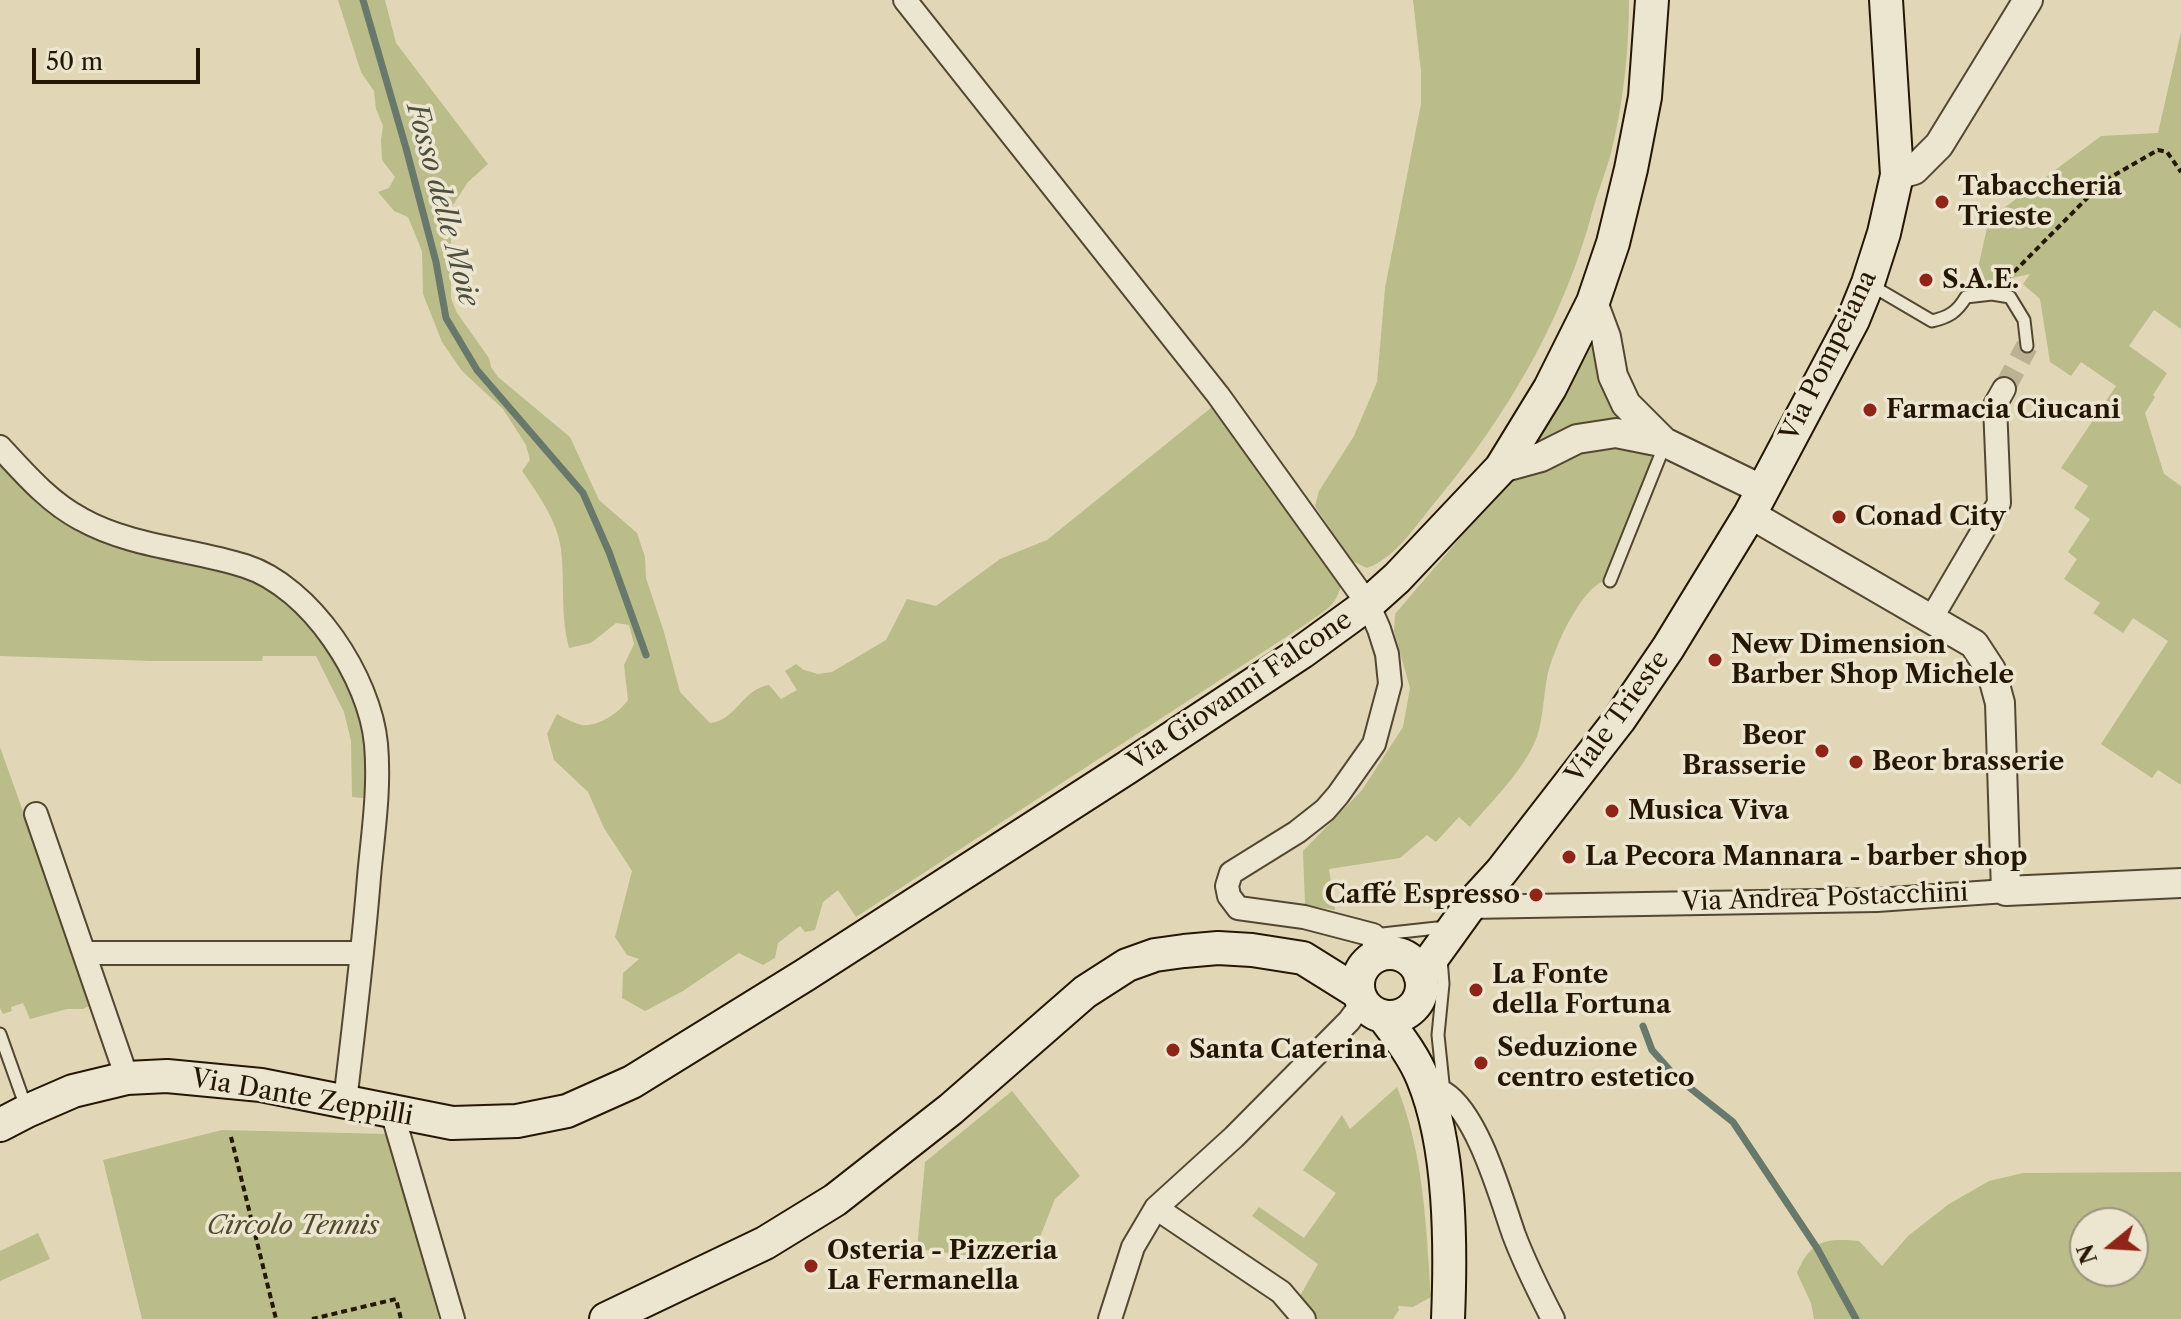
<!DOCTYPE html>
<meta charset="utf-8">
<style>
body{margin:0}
#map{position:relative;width:2181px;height:1319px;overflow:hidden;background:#e1d7b7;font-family:"Libre Caslon Text",serif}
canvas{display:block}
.north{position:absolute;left:2069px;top:1207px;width:80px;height:80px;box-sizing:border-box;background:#ece5d0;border:2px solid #9c937e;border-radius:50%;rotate:252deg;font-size:22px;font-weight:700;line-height:32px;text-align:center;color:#251704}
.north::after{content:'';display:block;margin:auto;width:28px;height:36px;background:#8f2418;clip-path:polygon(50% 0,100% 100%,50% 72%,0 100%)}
.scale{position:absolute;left:32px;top:48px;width:168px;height:36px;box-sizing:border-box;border:4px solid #251704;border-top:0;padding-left:10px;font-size:24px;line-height:28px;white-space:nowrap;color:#251704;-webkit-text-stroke:6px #ece5d0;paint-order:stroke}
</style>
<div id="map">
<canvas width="2181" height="1319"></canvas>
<div class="north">N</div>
<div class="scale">50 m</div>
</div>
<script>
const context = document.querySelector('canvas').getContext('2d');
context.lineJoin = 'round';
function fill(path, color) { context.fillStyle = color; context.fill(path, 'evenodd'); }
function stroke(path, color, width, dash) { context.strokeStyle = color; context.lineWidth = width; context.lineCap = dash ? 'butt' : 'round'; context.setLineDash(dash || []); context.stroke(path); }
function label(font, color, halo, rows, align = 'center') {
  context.font = font + ' "Libre Caslon Text",serif'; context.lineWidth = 7; context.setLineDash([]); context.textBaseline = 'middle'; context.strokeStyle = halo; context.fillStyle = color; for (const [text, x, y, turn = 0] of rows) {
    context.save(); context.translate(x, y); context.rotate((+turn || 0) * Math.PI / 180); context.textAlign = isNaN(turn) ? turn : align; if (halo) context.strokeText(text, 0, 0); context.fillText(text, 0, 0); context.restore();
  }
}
fill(new Path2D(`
 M 338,0 L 385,0 L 396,43 L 488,164 L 468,182 L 451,208 L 451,298 L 457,313 L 489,358 L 491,367 L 498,377 L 570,437 L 599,500 L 637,533 L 645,557 L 646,578 L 664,632 L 680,692 L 710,723 C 736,721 742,689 769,685 L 781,699 L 797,690 L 785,671 L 796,664 L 804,670 L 818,674 L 832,672 L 886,640 L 907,599 L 936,606 L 1000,559 L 1047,540 L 1217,403 L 1341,581 C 1340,604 1323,612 1306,624 L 856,917 L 838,890 L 823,902 L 815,930 L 805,932 L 800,926 L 778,943 L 775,958 L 763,965 L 739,953 L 683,991 L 645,1011 L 622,998 L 623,973 L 639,959 L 627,955 L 615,937 L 632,871 L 604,828 L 588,792 L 554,760 L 547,734 L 557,714 C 564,718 574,723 582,725 C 598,727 619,713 628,700 L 624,665 L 634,644 L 629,625 L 616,623 L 591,643 L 569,648 C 560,615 565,582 561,549 C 557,520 538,494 522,471 L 530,460 L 526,445 L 503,409 L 462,371 L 442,342 L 423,294 L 422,251 L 408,217 L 394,211 L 378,192 L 389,188 L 395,177 L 382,160 L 381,140 L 383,126 L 376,109 L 374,91 L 361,72 Z
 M 1413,0 L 1629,0 C 1629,52 1623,106 1610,157 C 1605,174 1598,191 1593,209 C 1565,317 1507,416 1436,501 C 1416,525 1397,557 1367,568 L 1350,560 L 1315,506 L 1319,491 L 1354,436 L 1377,382 L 1385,288 L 1421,104 L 1421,72 Z
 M 2181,32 L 2181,329 L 2154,310 L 2129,346 L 2167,373 L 2153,395 L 2155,397 L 2145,413 L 2164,474 L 2181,486 L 2181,785 L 2158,770 L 2152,778 L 2101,744 L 2168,641 L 2133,618 L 2123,633 L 2093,613 L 2100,603 L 2064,579 L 2077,559 L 2068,552 L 2090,519 L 2074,508 L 2088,486 L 2061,468 L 2116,386 L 2081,362 L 2071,376 L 2050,362 L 2040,299 L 2023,284 L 2030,274 L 1974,286 L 1989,219 L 2101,136 L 2158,133 Z
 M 1594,342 L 1629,421 L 1540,443 L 1538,440 Z
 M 1585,443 L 1642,445 L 1654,461 L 1606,580 C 1580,588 1552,652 1547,678 C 1543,699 1543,725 1534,744 C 1519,775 1492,801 1470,827 L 1459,817 L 1436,842 L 1427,835 L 1400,858 L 1329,869 L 1335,910 L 1305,905 L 1303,851 L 1362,790 L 1403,727 L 1410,688 L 1394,631 L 1395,614 L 1501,490 L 1530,469 Z
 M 0,463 L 50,505 L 246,569 L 311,619 L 362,703 L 373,799 L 352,797 L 351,741 L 344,712 L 316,656 L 263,656 L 262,661 L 153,661 L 0,656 Z
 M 0,747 L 90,999 L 91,1005 L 83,1009 L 67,1009 L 30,1019 L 23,1003 L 11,1007 L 12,1011 L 3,1014 L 0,1008 Z
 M 1397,1087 C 1424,1154 1426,1225 1431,1297 L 1413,1307 L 1398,1306 L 1399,1310 L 1393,1319 L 1316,1319 L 1300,1296 L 1318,1264 L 1252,1216 L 1259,1207 L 1304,1238 L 1336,1193 L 1303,1170 L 1342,1115 L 1350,1129 Z
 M 1012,1091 L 1080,1176 L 1055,1199 L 1040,1237 L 1018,1262 L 917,1249 L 925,1162 Z
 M 222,1130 L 388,1134 L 439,1319 L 142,1319 L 103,1160 Z
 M 2181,1172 L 2181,1319 L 1814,1319 L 1811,1303 L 1797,1273 C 1811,1240 1825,1238 1859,1241 L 1882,1266 L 1908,1236 L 1949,1204 L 1989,1181 L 2023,1173 ZM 2133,1223 L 2133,1271 L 2085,1271 L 2085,1223 Z
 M 38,1233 L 50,1259 L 0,1281 L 0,1251 Z`), '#babc89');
stroke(new Path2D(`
 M 363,0 L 406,148 L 436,262 L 446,318 L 477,370 L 583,493 L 609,552 L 646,655
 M 1643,1026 L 1652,1050 L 1675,1076 L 1733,1122 L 1817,1248 L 1856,1319`), '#68786b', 7);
stroke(new Path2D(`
 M 2004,389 L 2027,346`), '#bbb193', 22, [22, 11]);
const service = new Path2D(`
 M 1869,284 L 1932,321 C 1949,317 1957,312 1966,297 L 1992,294 L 2010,297 L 2024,320 L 2027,346
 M 1610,581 L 1665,444
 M 1373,935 L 1437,928
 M 1441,958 L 1443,984 L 1438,1035 L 1444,1093
 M 0,1034 L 27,1110`);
const minor = new Path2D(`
 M 905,0 L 1218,395 L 1368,604 L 1379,629 L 1387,654 L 1390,684 L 1374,744 L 1338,795 L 1325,810 L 1297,832 L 1231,873 L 1227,886 L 1229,896 L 1238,908 L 1304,917 L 1373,935 L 1375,956
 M 0,447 C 25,474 49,502 81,519 C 131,547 192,549 245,566 C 311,587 370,678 376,744 C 380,789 373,833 369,877 C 363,952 354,1027 345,1101
 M 1931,619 L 1999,503 L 1995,405 L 2004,389
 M 36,814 L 127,1078
 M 1469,907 L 1877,900 L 2006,891
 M 84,953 L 362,953
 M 1430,1096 L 1444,1093 C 1478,1114 1501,1198 1514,1235 C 1525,1264 1539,1292 1553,1319
 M 392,1112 L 453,1319
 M 1156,1208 L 1281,1292 L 1304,1319
 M 1110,1319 L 1133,1247 L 1156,1208 L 1234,1137 L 1349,1021 L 1363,1002`);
const tertiary = new Path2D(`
 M 1897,175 L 1914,170 L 1939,145 L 2028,0
 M 1593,302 L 1606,337 L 1613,376 L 1626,404 L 1665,443
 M 1501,468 L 1541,457 L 1577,439 L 1616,433 L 1666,443 L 1763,490
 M 1750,514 L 1974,644 L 1991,670 L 2000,703 L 2006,891 L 2181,883`);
const secondary = new Path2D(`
 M1358 985a32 32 0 1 1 64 0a32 32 0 1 1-64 0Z
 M 1420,975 L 1469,907 L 1501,872 L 1619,720 L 1668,648 L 1750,514 L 1853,320 L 1868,283 L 1884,233 L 1897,175 L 1886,0
 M 1383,1016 C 1398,1036 1414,1056 1423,1079 C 1451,1147 1451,1246 1448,1319
 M 0,1125 L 27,1111 L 73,1091 L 127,1078 L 167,1076 L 261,1085 L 452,1123 L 517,1121 L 567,1111 L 632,1082 L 805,975 L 1128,767 L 1302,652 L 1368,604 L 1397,578 L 1501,468 L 1550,388 L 1593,302 L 1613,243 L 1631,169 L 1645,97 L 1652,0
 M 606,1319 L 765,1243 L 835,1200 L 951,1109 L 1085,992 L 1127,965 L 1155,955 L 1184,951 L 1218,948 L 1252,950 L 1303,958 L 1359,993`);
stroke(service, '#544731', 15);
stroke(minor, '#544731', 26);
stroke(tertiary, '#544731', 32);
stroke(secondary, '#251704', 36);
stroke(new Path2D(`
 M 2007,279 L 2104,181 L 2158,150 L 2167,152 L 2181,172
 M 231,1137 L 276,1319
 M 312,1319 L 396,1299 L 401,1319`), '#251704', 4, [6, 4]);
stroke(service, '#ece5d0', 11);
stroke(minor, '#ece5d0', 22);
stroke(tertiary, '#ece5d0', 28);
stroke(secondary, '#ece5d0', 32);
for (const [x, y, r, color] of [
 [1942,202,8,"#8f2418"],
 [1926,280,8,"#8f2418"],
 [1870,410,8,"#8f2418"],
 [1839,517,8,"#8f2418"],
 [1715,660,8,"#8f2418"],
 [1822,751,8,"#8f2418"],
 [1856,762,8,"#8f2418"],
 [1612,811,8,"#8f2418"],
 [1569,857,8,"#8f2418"],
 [1536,895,8,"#8f2418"],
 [1476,990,8,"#8f2418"],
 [1173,1050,8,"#8f2418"],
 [1481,1063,8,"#8f2418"],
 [811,1266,8,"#8f2418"]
]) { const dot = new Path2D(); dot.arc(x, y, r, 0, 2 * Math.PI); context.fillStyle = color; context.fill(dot); stroke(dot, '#ece5d0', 3); }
label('bold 26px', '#251704', '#ece5d0', [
 ["Tabaccheria",1958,187],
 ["Trieste",1958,217],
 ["S.A.E.",1942,280],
 ["Farmacia Ciucani",1886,410],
 ["Conad City",1855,517],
 ["New Dimension",1731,645],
 ["Barber Shop Michele",1731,675],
 ["Beor",1806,736,"right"],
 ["Brasserie",1806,766,"right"],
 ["Beor brasserie",1872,762],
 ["Musica Viva",1628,811],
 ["La Pecora Mannara - barber shop",1585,857],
 ["Caffé Espresso",1520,895,"right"],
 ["La Fonte",1492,975],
 ["della Fortuna",1492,1005],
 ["Seduzione",1497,1048],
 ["centro estetico",1497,1078],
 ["Santa Caterina",1189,1050],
 ["Osteria - Pizzeria",827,1251],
 ["La Fermanella",827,1281]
], 'left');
label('26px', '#251704', '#ece5d0', [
 ["Via Pompeiana",1829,356,-64],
 ["Via Giovanni Falcone",1240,691,-34],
 ["Viale Trieste",1618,717,-54],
 ["Via Andrea Postacchini",1825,898,-2],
 ["Via Dante Zeppilli",302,1098,10]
]);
label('italic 26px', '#52492c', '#ece5d0', [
 ["Circolo Tennis",293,1226]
]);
label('italic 28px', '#4c5040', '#ece5d0', [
 ["Fosso delle Moie",442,205,75]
]);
</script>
